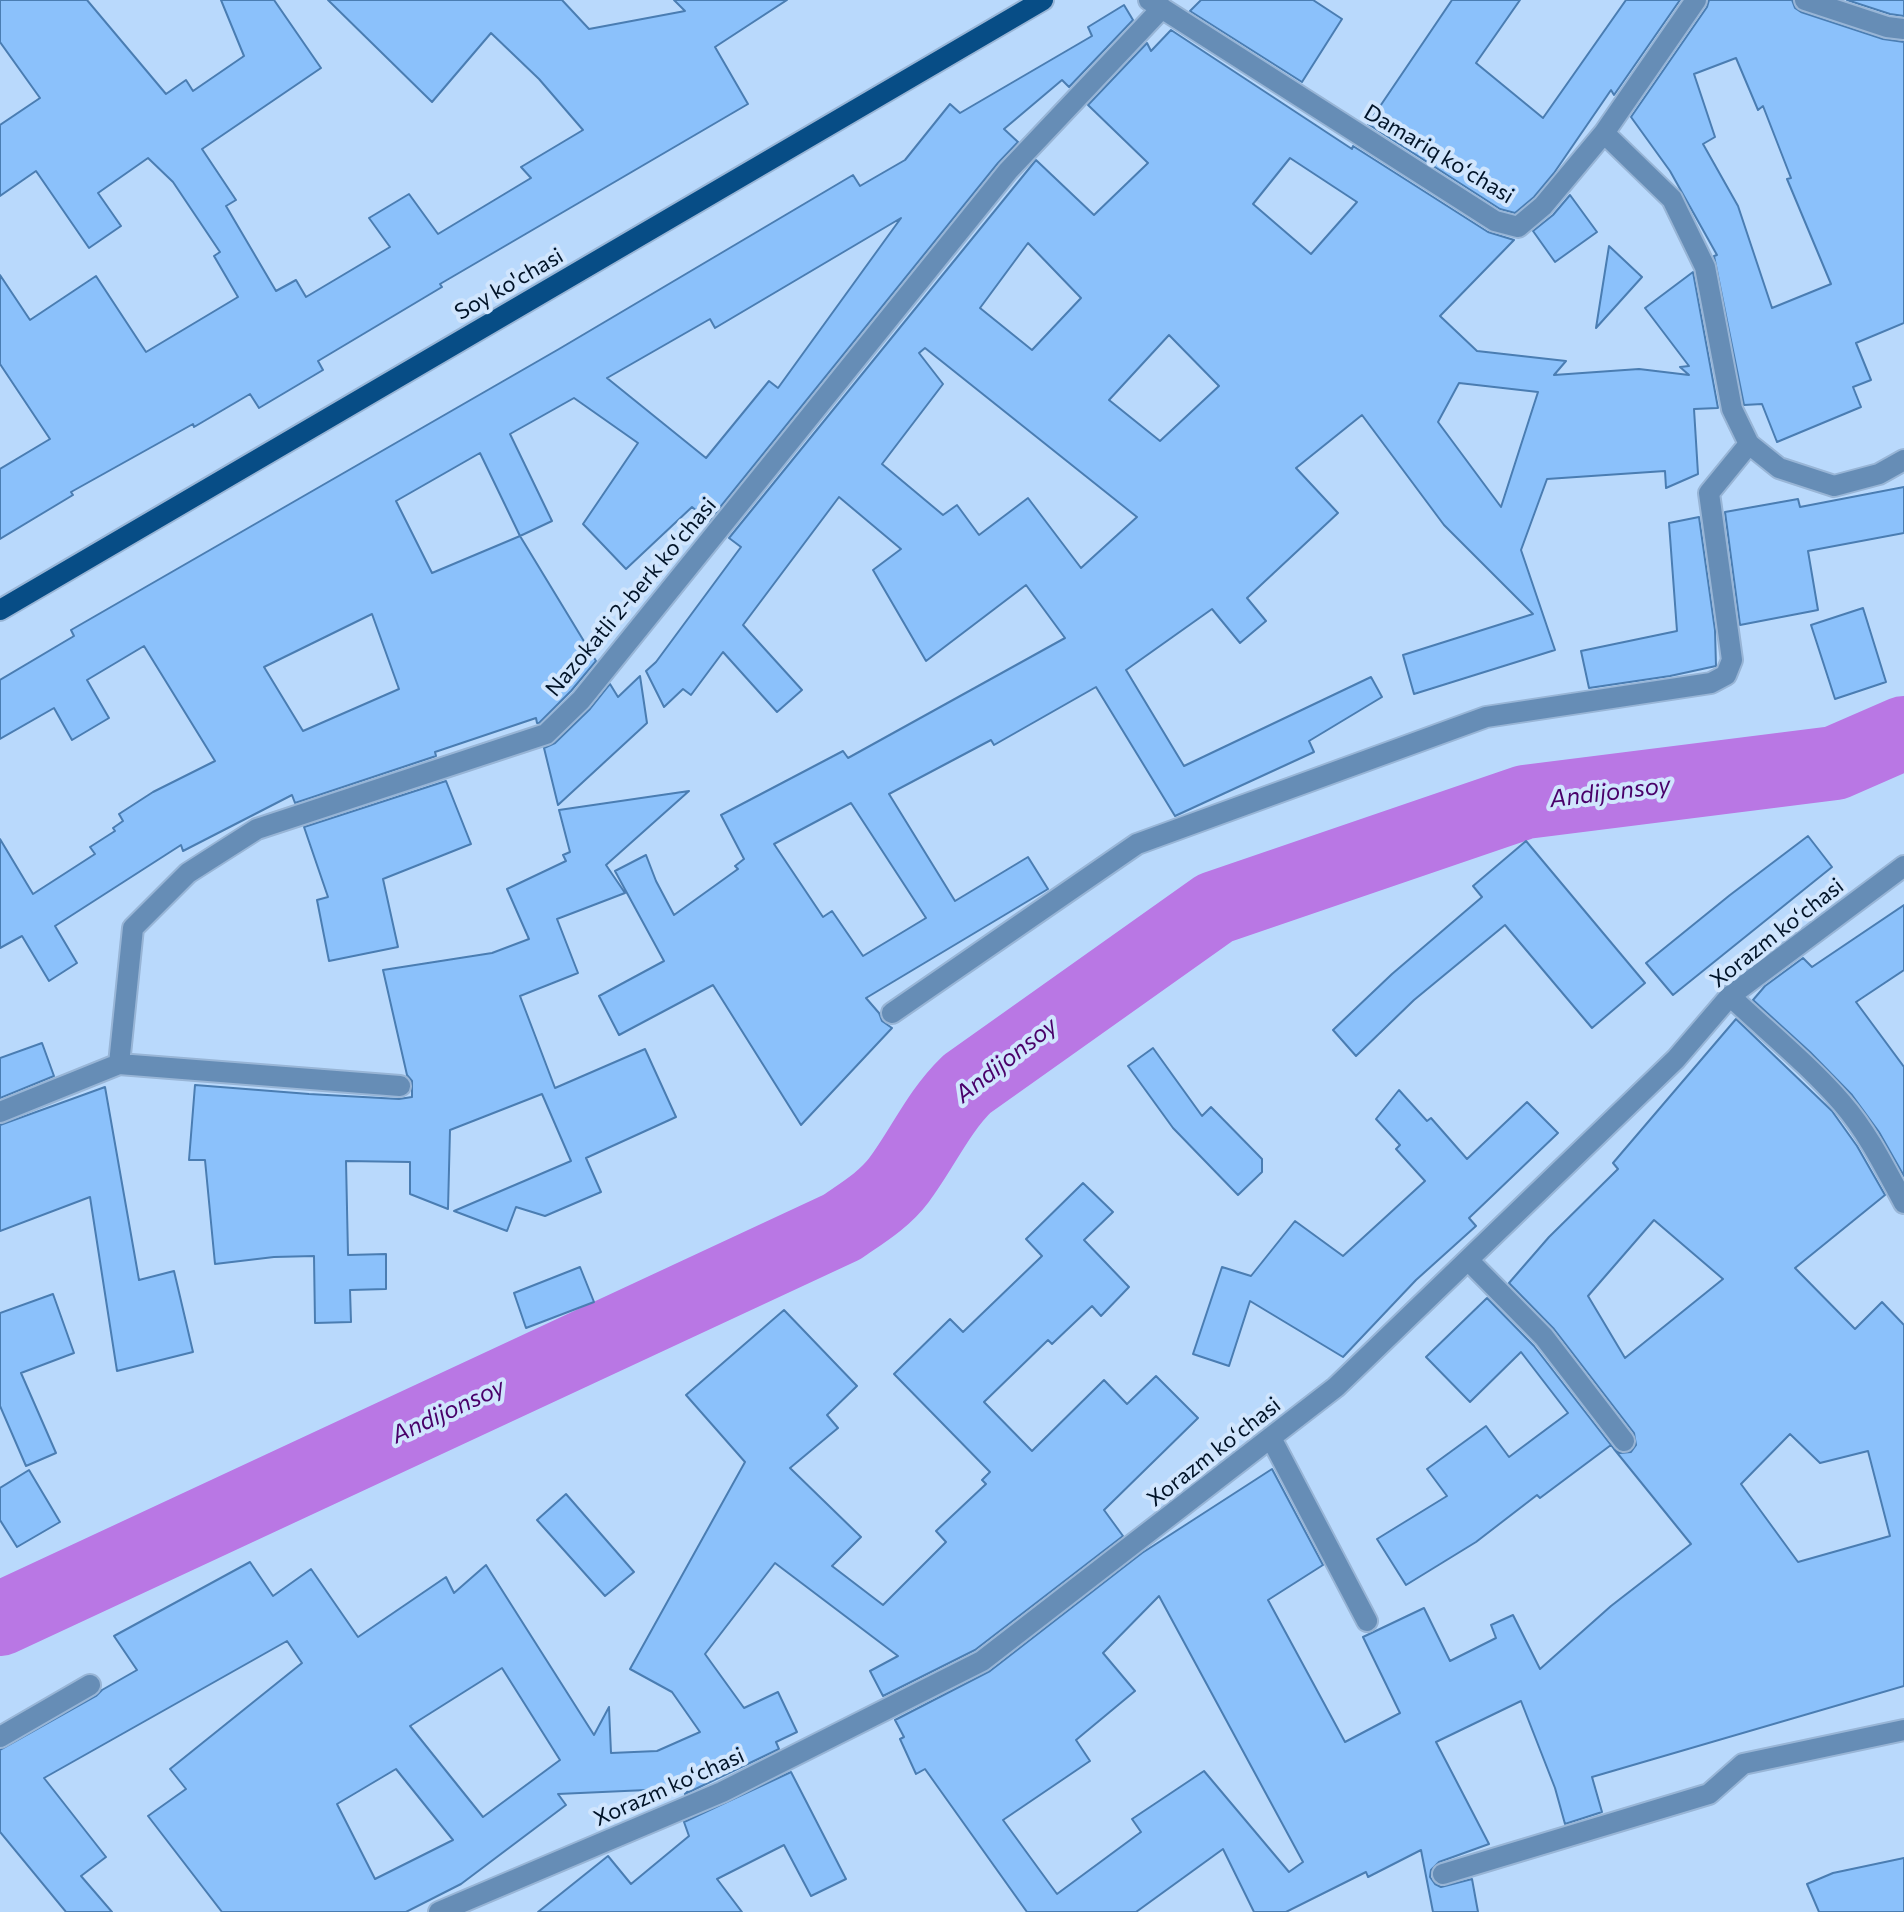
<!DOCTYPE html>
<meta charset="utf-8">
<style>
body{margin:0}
canvas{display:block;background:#b9d9fc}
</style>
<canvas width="1904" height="1912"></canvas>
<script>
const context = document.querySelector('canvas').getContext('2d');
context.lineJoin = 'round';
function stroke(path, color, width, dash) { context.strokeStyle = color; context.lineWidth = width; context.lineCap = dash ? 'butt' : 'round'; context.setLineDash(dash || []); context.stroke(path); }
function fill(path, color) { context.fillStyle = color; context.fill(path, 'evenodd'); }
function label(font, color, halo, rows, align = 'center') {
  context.font = font + ' Commissioner,sans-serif'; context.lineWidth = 8; context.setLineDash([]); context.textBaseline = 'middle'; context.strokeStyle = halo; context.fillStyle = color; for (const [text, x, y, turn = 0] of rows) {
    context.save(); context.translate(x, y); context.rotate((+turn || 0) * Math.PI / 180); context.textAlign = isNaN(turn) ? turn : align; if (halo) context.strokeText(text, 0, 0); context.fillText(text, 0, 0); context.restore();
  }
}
stroke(new Path2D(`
 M 0,1619 L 842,1227 C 862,1213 884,1200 899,1180 C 923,1148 938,1112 967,1084 L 1215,908 L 1525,802 L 1835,763 L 1904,733`), '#b977e4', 74);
const building = new Path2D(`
 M 0,0 L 87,0 L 166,94 L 186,80 L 193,91 L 244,56 L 221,0 L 274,0 L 321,68 L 202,149 L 236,200 L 226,206 L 276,291 L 296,280 L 306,297 L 390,247 L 369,218 L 409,194 L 438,234 L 531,178 L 521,167 L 583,130 L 539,79 L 491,33 L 432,102 L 328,0 L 562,0 L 589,29 L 685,11 L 674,0 L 787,0 L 715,47 L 748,104 L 440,284 L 442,287 L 318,361 L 323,370 L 259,408 L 250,394 L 194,427 L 193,424 L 71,492 L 73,495 L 0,539 L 0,469 L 50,439 L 0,364 L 0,275 L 30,320 L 96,276 L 146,352 L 238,297 L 214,256 L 220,252 L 173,182 L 148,158 L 98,193 L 121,226 L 89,248 L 36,171 L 0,196 L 0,125 L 40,98 L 0,42 Z
 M 1201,0 L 1313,0 L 1342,19 L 1302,82 L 1190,11 Z
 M 1452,0 L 1520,0 L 1476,63 L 1543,118 L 1626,0 L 1680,0 L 1614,95 L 1611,90 L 1554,173 L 1534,197 L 1515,213 L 1500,209 L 1368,124 Z
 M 1709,0 L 1792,0 L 1795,8 L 1801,12 L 1883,39 L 1904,42 L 1904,323 L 1856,343 L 1871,380 L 1853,387 L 1861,407 L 1777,442 L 1762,404 L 1744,405 L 1714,256 L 1717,255 L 1670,171 L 1631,117 L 1707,7 ZM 1736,58 L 1758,110 L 1763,106 L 1791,178 L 1787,179 L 1831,284 L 1772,308 L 1738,206 L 1703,144 L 1715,137 L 1694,74 Z
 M 1847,0 L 1904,0 L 1904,16 L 1890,14 Z
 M 1124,5 L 1133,20 L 1069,87 L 1062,80 L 1004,129 L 1018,142 L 998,163 L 709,521 L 692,507 L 626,569 L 583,524 L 638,443 L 574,398 L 510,434 L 552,521 L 520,536 L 596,661 L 571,691 L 539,723 L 537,723 L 536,718 L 435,752 L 436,756 L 295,803 L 292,795 L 183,851 L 181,845 L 55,926 L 77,963 L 49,981 L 22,936 L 0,948 L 0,839 L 33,894 L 95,854 L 90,847 L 115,831 L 113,828 L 123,821 L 119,814 L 153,792 L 215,761 L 144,646 L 87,680 L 109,718 L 72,740 L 54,708 L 0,739 L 0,680 L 74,636 L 71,630 L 559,349 L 853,175 L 860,186 L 905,160 L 950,104 L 960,113 L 1092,36 L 1088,27 ZM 901,218 L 778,388 L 769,381 L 706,458 L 607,378 L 710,319 L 715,328 ZM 480,453 L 520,536 L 432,573 L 396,501 ZM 372,614 L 399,689 L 303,731 L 264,667 Z
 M 1171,30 L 1352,149 L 1353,146 L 1488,232 L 1514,240 L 1440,316 L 1477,351 L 1566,361 L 1554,375 L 1639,369 L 1689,375 L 1680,367 L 1689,366 L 1645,308 L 1693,272 L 1718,408 L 1694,409 L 1698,474 L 1666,488 L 1665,471 L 1547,479 L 1521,550 L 1555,650 L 1414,694 L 1403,655 L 1533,614 L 1444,525 L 1362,415 L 1296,468 L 1338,513 L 1247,598 L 1266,621 L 1240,643 L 1212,609 L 1126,670 L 1184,766 L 1371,677 L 1382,697 L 1309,741 L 1314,752 L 1175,816 L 1096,687 L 994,745 L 991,740 L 889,794 L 955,901 L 1028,857 L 1048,889 L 866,998 L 879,1013 L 882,1021 L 892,1028 L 801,1125 L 713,985 L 619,1035 L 599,996 L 664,961 L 615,871 L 646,855 L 656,881 L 674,915 L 738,869 L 735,866 L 744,859 L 721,815 L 843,751 L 848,758 L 1065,638 L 1026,585 L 926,661 L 873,570 L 901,549 L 839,497 L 743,625 L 802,690 L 777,712 L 723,652 L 691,695 L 683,689 L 664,707 L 646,671 L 656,662 L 741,547 L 729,538 L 1036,160 L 1094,215 L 1148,163 L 1088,105 L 1147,43 L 1151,51 ZM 1290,158 L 1357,202 L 1311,254 L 1253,204 ZM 1028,243 L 1081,298 L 1032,350 L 980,308 ZM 1169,335 L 1219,386 L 1160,441 L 1109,400 ZM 925,348 L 1137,517 L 1081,568 L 1028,498 L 979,535 L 957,505 L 943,515 L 882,464 L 943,384 L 919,353 ZM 1459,383 L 1538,392 L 1501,507 L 1438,422 ZM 851,803 L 926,918 L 863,956 L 832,911 L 823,917 L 774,844 Z
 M 1570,195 L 1597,232 L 1555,262 L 1533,231 L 1553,215 Z
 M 1609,246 L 1642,277 L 1596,328 Z
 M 1904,487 L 1904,533 L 1808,551 L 1818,610 L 1740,625 L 1725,512 L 1798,499 L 1800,507 Z
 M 1699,517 L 1715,630 L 1716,666 L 1670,676 L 1589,688 L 1581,651 L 1677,631 L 1669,523 Z
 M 1863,608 L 1886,682 L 1835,699 L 1811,625 Z
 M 640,676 L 647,723 L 558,805 L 544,748 L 555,743 L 590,709 L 610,684 L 618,697 Z
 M 446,781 L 471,844 L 383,879 L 398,947 L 329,961 L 317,900 L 328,897 L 304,827 Z
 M 689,791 L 606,865 L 625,893 L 557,919 L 578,973 L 520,996 L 555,1088 L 645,1049 L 676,1117 L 586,1158 L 601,1192 L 545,1216 L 516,1207 L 507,1231 L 454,1211 L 571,1161 L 542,1094 L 450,1130 L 448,1209 L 410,1194 L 410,1162 L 346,1161 L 348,1255 L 386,1254 L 386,1289 L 350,1290 L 351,1322 L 315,1323 L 314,1256 L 274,1257 L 215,1264 L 205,1160 L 189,1160 L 195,1085 L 309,1094 L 399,1099 L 412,1097 L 412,1081 L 407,1075 L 383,970 L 492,953 L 529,939 L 507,889 L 566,861 L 563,855 L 570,852 L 559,810 Z
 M 1808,836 L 1832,867 L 1673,995 L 1646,963 L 1730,895 Z
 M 1526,841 L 1645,983 L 1592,1028 L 1505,925 L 1414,1000 L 1356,1056 L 1333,1030 L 1392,974 L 1482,897 L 1473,886 Z
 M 1904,905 L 1904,970 L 1856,1002 L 1904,1067 L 1904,1176 L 1879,1132 L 1852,1095 L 1810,1052 L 1753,1000 L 1765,986 L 1803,958 L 1812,967 Z
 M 1736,1019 L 1832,1111 L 1857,1146 L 1885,1195 L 1795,1268 L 1855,1329 L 1882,1302 L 1904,1325 L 1904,1686 L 1592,1777 L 1602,1812 L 1565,1824 L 1555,1788 L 1521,1701 L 1436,1742 L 1489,1844 L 1439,1862 L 1431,1870 L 1430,1877 L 1435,1884 L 1441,1887 L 1472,1879 L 1478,1912 L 1433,1912 L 1421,1850 L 1368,1877 L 1366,1872 L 1286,1912 L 1254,1912 L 1223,1849 L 1136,1912 L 1027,1912 L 925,1769 L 916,1774 L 900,1739 L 904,1737 L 895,1720 L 990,1671 L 1142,1553 L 1272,1469 L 1323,1565 L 1268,1600 L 1345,1742 L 1400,1713 L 1363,1637 L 1424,1608 L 1450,1661 L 1496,1638 L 1491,1625 L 1513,1615 L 1540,1669 L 1611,1606 L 1691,1544 L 1614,1449 L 1620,1453 L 1631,1452 L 1636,1445 L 1634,1433 L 1554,1329 L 1509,1283 L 1549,1237 L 1618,1169 L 1613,1163 ZM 1654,1220 L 1723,1279 L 1625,1358 L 1588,1296 ZM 1790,1434 L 1820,1463 L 1868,1451 L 1890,1536 L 1798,1562 L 1741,1484 ZM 1159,1596 L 1303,1862 L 1289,1872 L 1204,1771 L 1132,1819 L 1141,1832 L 1057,1894 L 1003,1820 L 1090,1761 L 1076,1740 L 1135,1691 L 1103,1653 Z
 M 42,1043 L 54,1076 L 0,1098 L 0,1058 Z
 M 1153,1048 L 1202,1116 L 1211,1107 L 1262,1159 L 1262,1172 L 1238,1195 L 1173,1128 L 1128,1066 Z
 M 105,1087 L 139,1280 L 174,1271 L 193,1352 L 117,1371 L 90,1197 L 0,1231 L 0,1125 Z
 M 1399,1090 L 1427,1121 L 1431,1118 L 1467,1159 L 1527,1102 L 1558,1133 L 1469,1218 L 1476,1226 L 1416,1280 L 1343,1357 L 1250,1301 L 1229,1366 L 1193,1354 L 1222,1267 L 1251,1276 L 1295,1221 L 1343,1256 L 1425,1181 L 1396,1149 L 1400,1145 L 1376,1119 Z
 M 1083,1183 L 1113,1212 L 1084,1240 L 1129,1287 L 1101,1316 L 1092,1306 L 1052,1344 L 1048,1340 L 984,1402 L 1032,1451 L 1104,1380 L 1127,1404 L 1156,1376 L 1198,1418 L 1104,1510 L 1123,1536 L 975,1650 L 883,1696 L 870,1671 L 898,1656 L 775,1563 L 705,1654 L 744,1708 L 778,1692 L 797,1732 L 776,1742 L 779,1749 L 685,1794 L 691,1788 L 558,1794 L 566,1805 L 461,1884 L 406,1912 L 222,1912 L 148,1816 L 186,1789 L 170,1769 L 302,1663 L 287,1641 L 44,1778 L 106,1857 L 81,1876 L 112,1912 L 66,1912 L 0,1832 L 0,1750 L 96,1696 L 102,1690 L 137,1670 L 114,1636 L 250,1562 L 273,1596 L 311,1569 L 358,1637 L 446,1577 L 454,1593 L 486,1565 L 594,1735 L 609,1707 L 611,1753 L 657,1751 L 700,1732 L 672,1692 L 630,1669 L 745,1462 L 686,1395 L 784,1310 L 857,1386 L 827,1415 L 838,1428 L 790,1468 L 861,1537 L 832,1566 L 883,1605 L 946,1542 L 936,1531 L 986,1484 L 982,1480 L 990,1472 L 894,1374 L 950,1319 L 963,1332 L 1042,1256 L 1026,1239 ZM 502,1668 L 560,1760 L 483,1817 L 410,1726 ZM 396,1769 L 453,1840 L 375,1879 L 337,1804 Z
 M 580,1267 L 594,1302 L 526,1328 L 514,1293 Z
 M 53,1294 L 74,1353 L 21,1373 L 56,1453 L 26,1466 L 0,1406 L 0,1313 Z
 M 1487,1298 L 1534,1346 L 1614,1449 L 1611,1445 L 1540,1498 L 1537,1495 L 1476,1542 L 1406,1585 L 1377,1539 L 1447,1496 L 1427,1469 L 1486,1426 L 1509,1457 L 1568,1413 L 1521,1352 L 1470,1402 L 1426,1357 Z
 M 29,1470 L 60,1522 L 17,1547 L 0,1520 L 0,1488 Z
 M 566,1494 L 634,1572 L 605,1596 L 537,1520 Z
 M 791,1772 L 846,1879 L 811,1896 L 784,1845 L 717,1879 L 742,1912 L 538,1912 L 608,1856 L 631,1884 L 689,1836 L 684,1822 Z
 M 1904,1858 L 1904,1912 L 1819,1912 L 1807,1884 L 1833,1873 Z`);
fill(building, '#8bc1fb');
stroke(building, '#4a7db2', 2);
const minor = new Path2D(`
 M 1149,0 L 1495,221 L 1518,227 L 1543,206 L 1604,133 L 1672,199 L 1705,267 L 1732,409 L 1749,444 L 1779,468 L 1834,486 L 1879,474 L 1904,460
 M 1805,0 L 1887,27 L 1904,29
 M 1604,133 L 1696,0
 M 1730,996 C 1767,1031 1808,1064 1842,1103 C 1868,1133 1885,1168 1904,1203
 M 892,1013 L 1137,844 L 1486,717 L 1711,683 L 1726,675 L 1732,660 L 1709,493 L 1749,444
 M 119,1064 L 400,1086
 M 0,1112 L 119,1064 L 133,928 L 188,873 L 257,829 L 546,734 L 581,700 L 1008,171 L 1162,8
 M 1468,1260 L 1544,1337 L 1624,1441
 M 1271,1438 L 1367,1621
 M 0,1737 L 90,1685
 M 1443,1874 L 1709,1794 L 1743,1764 L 1904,1730
 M 439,1912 L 722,1792 L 982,1661 L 1336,1387 L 1676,1059 L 1730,996 L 1904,866`);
const major = new Path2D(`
 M 0,610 L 1043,0`);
stroke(minor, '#98b5d6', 24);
stroke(major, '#98b5d6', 24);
stroke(minor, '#668db6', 20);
stroke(major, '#074d86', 20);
label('22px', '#011327', '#d0e5fd', [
 ["Damariq koʻchasi",1439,154,31],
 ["Soy ko'chasi",509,284,-30],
 ["Nazokatli 2-berk koʻchasi",631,597,-50],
 ["Xorazm koʻchasi",1777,933,-38],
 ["Xorazm koʻchasi",1214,1452,-38],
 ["Xorazm koʻchasi",669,1787,-24]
]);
label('italic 24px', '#490069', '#d0e5fd', [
 ["Andijonsoy",1610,792,-7],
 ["Andijonsoy",1006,1060,-38],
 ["Andijonsoy",448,1411,-25]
]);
</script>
